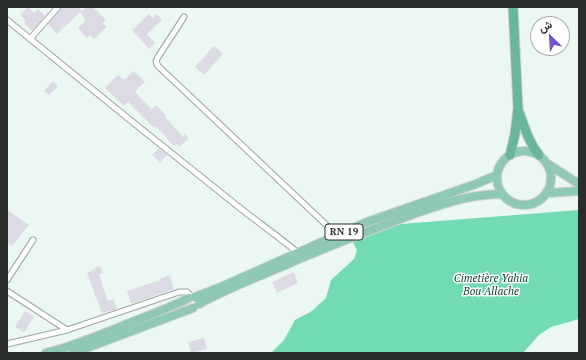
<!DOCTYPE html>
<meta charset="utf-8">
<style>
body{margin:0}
#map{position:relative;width:586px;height:360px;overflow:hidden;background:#ebf7f2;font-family:"PT Serif",Vazirmatn,serif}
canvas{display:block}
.frame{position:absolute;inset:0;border:8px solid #292e2b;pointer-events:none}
.north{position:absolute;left:530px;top:16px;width:40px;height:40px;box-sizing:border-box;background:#fff;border:1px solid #a9abaa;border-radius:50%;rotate:335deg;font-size:11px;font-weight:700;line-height:16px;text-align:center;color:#292e2b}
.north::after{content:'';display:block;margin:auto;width:14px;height:18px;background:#7553cc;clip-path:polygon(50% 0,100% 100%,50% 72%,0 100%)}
</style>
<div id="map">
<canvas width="586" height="360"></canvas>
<div class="frame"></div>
<div class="north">ش</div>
</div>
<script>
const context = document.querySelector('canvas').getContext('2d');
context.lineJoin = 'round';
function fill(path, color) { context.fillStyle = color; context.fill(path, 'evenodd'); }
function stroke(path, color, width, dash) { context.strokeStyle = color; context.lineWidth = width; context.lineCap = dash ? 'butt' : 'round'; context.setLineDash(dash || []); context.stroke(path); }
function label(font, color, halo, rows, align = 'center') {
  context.font = font + ' "PT Serif",serif'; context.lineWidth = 3; context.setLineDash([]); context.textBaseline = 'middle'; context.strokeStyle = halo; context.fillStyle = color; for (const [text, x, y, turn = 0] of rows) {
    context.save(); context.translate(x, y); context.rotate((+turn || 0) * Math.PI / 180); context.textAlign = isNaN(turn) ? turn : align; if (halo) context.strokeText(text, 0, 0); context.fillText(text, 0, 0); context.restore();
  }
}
fill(new Path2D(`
 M 579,210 L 579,319 L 551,327 L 539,335 L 523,353 L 271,353 L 284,340 L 295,320 L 312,311 L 326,298 L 331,280 L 354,259 L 357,250 L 352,241 L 401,224 Z`), '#73dbb4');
fill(new Path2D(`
 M 28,7 L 34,13 L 38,9 L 45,16 L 32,31 L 24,23 L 26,21 L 20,15 Z
 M 62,7 L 78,7 L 82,11 L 87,7 L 93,7 L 106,20 L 103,23 L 107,27 L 94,39 L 90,35 L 87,38 L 78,28 L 86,20 L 80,12 L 57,34 L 48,24 Z
 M 149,14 L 153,18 L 157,14 L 162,20 L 147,34 L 155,43 L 149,49 L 132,30 Z
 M 214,46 L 223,54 L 204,75 L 195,67 Z
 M 134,71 L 145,82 L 135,91 L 136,93 L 152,109 L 156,105 L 166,116 L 165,117 L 183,137 L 185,134 L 189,138 L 179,147 L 177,144 L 174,146 L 156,126 L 154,128 L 128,102 L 124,106 L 105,88 L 118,75 L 124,80 Z
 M 53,81 L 58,86 L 49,95 L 44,91 Z
 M 159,148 L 167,155 L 160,162 L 152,155 Z
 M 7,210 L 29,225 L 12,246 L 7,242 Z
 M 100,266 L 103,273 L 99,274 L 108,301 L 113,299 L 117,309 L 102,313 L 87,273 Z
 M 294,272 L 298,283 L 277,293 L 272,282 Z
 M 170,275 L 174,289 L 131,304 L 127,291 L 161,280 L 160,279 Z
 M 25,311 L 34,317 L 24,332 L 15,327 Z
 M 204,338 L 207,349 L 191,353 L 188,342 Z`), '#dbdae5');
const minor = new Path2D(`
 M 184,17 L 158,57 L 156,61 L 158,66 L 337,235
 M 7,20 C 84,83 162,146 240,208 C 259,223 279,237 297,252
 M 30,39 L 58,7
 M 7,280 L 33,240
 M 7,291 L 67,330
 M 7,344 L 67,330 L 179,292 L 187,292 L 192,297`);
const primary = new Path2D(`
 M497 178a27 27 0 1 1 54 0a27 27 0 1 1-54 0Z
 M 548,164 L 579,184
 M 547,193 L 579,191
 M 195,297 L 221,287 L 367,222 L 476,184 L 497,175
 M 199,304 C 228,288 260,276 290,263 C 326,247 363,233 400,219 C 433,207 466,194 502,194
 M 46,353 C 74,346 100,335 127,324 C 148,316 169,308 189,298
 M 73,353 L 193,308`);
const trunk = new Path2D(`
 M 519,112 C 525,128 528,141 539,155
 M 510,155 L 515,134 L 518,108 L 513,7`);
stroke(minor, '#9ba6a1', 7);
stroke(primary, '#d0d1d0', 10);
stroke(trunk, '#d0d1d0', 11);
stroke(minor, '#fff', 5);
stroke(primary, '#8fc8b4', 8);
stroke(trunk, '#6ab69b', 9);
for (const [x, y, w] of [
 [344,232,38]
]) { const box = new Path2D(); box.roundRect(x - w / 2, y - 8, w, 16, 3); context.fillStyle = '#fff'; context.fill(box); stroke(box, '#292e2b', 1); }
label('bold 10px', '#292e2b', null, [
 ["RN 19",344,232]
]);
label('italic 11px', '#063c2c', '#fff', [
 ["Cimetière Yahia",491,279],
 ["Bou Allache",491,292]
]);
</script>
